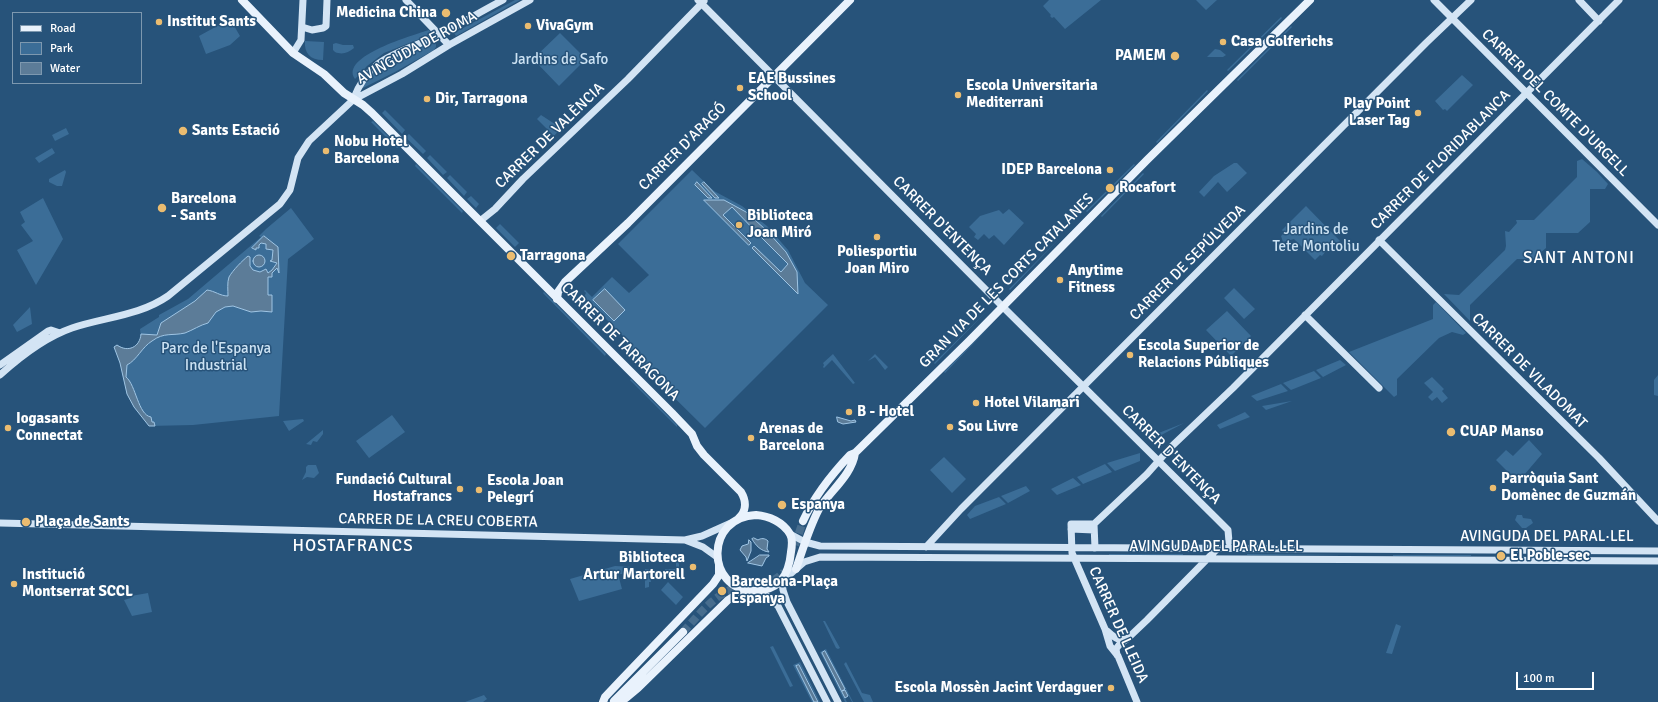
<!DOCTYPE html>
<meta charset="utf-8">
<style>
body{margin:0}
#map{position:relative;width:1658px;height:702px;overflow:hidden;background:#27537a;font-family:Signika,sans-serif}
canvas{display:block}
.legend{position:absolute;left:12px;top:12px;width:130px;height:72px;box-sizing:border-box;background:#27537a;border:1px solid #7d98af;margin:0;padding:5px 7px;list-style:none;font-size:12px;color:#fff}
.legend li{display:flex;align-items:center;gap:8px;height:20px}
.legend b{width:20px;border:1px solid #7d98af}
.scale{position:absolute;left:1516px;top:672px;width:78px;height:18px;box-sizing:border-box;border:2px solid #fff;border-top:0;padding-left:5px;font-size:12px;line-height:14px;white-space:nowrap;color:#fff;-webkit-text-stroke:3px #27537a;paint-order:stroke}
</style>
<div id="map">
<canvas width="1658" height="702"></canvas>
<ul class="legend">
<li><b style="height:5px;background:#e9f2fc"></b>Road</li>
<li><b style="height:11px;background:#3b6d97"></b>Park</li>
<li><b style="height:11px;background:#5c7c98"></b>Water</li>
</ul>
<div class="scale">100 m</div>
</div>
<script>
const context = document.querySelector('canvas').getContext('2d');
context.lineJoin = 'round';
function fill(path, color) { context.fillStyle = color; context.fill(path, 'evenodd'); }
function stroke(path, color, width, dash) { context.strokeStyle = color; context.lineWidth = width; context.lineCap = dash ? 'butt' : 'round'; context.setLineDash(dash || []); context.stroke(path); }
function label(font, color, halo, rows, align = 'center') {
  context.font = font + ' Signika,sans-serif'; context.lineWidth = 3; context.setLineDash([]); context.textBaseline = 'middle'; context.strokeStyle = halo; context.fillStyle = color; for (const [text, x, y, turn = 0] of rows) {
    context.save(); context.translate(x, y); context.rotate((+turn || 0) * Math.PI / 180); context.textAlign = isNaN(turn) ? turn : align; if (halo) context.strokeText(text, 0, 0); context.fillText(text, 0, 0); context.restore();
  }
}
fill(new Path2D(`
 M 515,0 L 520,0 L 456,36 L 454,33 Z
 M 1049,0 L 1101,0 L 1065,29 L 1054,17 L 1052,18 L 1050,16 L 1051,15 L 1043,6 Z
 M 1196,0 L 1217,0 L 1206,10 Z
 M 1281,17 L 1282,18 L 1228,71 L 1227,70 Z
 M 230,19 L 240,36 L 230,45 L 206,54 L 199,36 Z
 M 1291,26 L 1292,27 L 1238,81 L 1237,80 Z
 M 429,30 L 432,34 L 384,53 L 367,66 L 355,79 C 339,56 414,35 429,30 Z
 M 560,33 L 586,59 L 559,86 L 533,59 Z
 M 305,41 L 324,42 L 323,60 C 310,60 304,53 305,41 Z
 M 436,42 L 436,47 L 434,50 L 395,72 L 363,88 L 362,85 L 376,70 L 390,60 Z
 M 336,43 L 343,45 L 353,45 L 354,48 C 348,53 342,55 335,52 L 333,50 L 333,44 Z
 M 1215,49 L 1220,50 L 1226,55 L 1223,57 L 1207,57 Z
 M 1462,75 L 1473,85 L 1447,111 L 1445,109 L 1443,110 L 1435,101 Z
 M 1207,90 L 1208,91 L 1157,143 L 1156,142 Z
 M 385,110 L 405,130 L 402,134 L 382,113 Z
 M 541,115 L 561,128 L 554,136 L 537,119 Z
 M 373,121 L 399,147 L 397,148 L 371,122 Z
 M 66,128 L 69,134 L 55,141 L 52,135 Z
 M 409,134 L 426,151 L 423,154 L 405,137 Z
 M 52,148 L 55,153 L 39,163 L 35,158 Z
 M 430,155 L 447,172 L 443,175 L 427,158 Z
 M 1582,159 L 1597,172 L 1608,184 L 1605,189 L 1590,189 L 1590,222 L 1578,233 L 1546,233 L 1546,248 L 1533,259 L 1517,259 L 1470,305 L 1470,321 L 1444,294 L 1459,295 L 1505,250 L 1506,246 L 1505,231 L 1509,232 L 1517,223 L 1516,220 L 1534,220 L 1577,177 L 1577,161 Z
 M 1234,163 L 1237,163 L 1247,173 L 1227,192 L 1218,182 L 1204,197 L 1199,192 L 1214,176 Z
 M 416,164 L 463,211 L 462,213 L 415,166 Z
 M 1134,164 L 1135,165 L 1087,212 L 1086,211 Z
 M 65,170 L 66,172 L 62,186 L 57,186 L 49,182 L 49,179 Z
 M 692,170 L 714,191 L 742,206 L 767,226 L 788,250 L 805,283 L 828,305 L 705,428 L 626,350 L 627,340 L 584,297 L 586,293 L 584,291 L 585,290 L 592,297 L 612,277 L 629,293 L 649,275 L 618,244 Z
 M 1143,173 L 1144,174 L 1102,217 L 1101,216 Z
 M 450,175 L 467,192 L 464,196 L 447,178 Z
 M 471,196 L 479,204 L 476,208 L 467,199 Z
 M 43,198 L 63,239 L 36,285 L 17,250 L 33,241 L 21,225 L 25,222 L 20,212 Z
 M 1306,206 L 1340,241 L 1334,248 L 1330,246 L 1322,256 L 1320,255 L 1315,260 L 1294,239 L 1283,242 L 1281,236 L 1284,233 L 1282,230 Z
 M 291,208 L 314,239 L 288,259 L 279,416 L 193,425 L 149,426 L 134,407 L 127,394 L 120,363 L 114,347 L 117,345 L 126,349 L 135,347 L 141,339 L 140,329 L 159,317 L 159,315 L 188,299 L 261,237 L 259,236 L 266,229 Z
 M 1009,209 L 1024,223 L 1004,245 L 994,235 L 989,239 L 984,234 L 978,240 L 974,237 L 976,234 L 969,227 L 980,216 L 999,210 L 1003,214 Z
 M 500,224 L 519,243 L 515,247 L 496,228 Z
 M 1060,238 L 1010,290 L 1009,289 Z
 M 1234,288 L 1255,309 L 1244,319 L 1224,298 Z
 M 544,292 L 606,354 L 605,356 L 543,293 Z
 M 1436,302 L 1466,333 L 1463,335 L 1452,332 L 1439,338 L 1397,379 L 1397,395 L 1394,397 L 1349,352 L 1433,319 L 1433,305 Z
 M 30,307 L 32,324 L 17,332 L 13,325 Z
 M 1227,311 L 1251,336 L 1231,356 L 1206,330 Z
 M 986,312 L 935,364 L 934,363 Z
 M 995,321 L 945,373 L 944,372 Z
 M 833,354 L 855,383 L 853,384 L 832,360 L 824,368 L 823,367 L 824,365 L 823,363 Z
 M 875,354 L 888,367 L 885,370 L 875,357 L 868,361 Z
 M 1340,360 L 1346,365 L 1323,377 L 1316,370 Z
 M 1314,371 L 1321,378 L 1291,390 L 1283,383 Z
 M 1658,375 L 1658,396 L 1654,395 L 1654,380 Z
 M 1432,377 L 1444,389 L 1442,391 L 1448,398 L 1442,403 L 1437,397 L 1432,401 L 1428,397 L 1433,392 L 1424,383 Z
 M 631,379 L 677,425 L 677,427 L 630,380 Z
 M 1281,384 L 1288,391 L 1257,401 L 1251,396 Z
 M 1292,401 L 1266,410 L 1262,406 Z
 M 1245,412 L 1250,417 L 1220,429 L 1217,425 Z
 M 392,415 L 405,432 L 369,458 L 356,441 Z
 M 303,419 L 304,421 L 289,431 L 283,421 Z
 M 1184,423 L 1150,441 L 1146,438 Z
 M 323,430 L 323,434 L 317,442 L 313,441 L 311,445 L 306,444 Z
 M 1529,440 L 1542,454 L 1518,482 L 1496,460 L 1506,450 L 1513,456 Z
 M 1140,453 L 1140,461 L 1115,471 L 1107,463 Z
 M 944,457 L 966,479 L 952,493 L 930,470 Z
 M 1105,464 L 1112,472 L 1083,484 L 1077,477 Z
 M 308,465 L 316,465 L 319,473 L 314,478 L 307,477 L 302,480 L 306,472 L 306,467 Z
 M 1073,478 L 1081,485 L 1057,495 L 1051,489 Z
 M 1026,486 L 1030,491 L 1008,503 L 1001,496 Z
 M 999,497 L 1006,504 L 970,519 L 967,515 L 975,506 Z
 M 1517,515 L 1522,515 L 1523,518 L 1531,519 L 1533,523 L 1526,528 L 1522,528 L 1515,520 Z
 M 1109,554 L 1183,554 L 1183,555 L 1109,555 Z
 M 1247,554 L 1357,555 L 1247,555 Z
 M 1393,555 L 1471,555 L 1471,556 L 1393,556 Z
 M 676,557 L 679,560 L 679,570 L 672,576 L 667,577 L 665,569 L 676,569 Z
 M 615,566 L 634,567 L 634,572 L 629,571 L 628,574 L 618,574 L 622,589 L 579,601 L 570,579 Z
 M 645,569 L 649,569 L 651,582 L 649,582 L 649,587 L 645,588 Z
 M 668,582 L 683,597 L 676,605 L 661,590 Z
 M 148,593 L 152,612 L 132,616 L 124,600 L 131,598 L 131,596 Z
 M 823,621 L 825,621 L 840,648 L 838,649 L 836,648 Z
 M 1396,624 L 1401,626 L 1392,654 L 1386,653 Z
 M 773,646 L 793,686 L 790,687 L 770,647 Z
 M 826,649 L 853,702 L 852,702 L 825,651 L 822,653 L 847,702 L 845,702 L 820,652 Z
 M 800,662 L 820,702 L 819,702 L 799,664 L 796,666 L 814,702 L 812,702 L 793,665 Z
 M 846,662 L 862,693 L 870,695 L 873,702 L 864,702 L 844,664 Z
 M 484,695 L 487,699 L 483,702 L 465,702 Z`), '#3b6d97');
const water = new Path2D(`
 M 697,182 L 712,198 L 708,198 L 695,185 Z
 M 704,182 L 719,198 L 715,198 L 702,184 Z
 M 704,200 L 724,200 L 746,212 L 765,229 L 759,235 L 732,207 L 723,215 L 751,243 L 749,245 Z
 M 768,232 L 786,252 L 797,272 L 798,294 L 752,248 L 754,246 L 781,272 L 788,264 L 762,238 Z
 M 264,236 L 278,247 L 279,273 L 277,268 L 272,273 L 272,277 L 268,277 L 268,295 L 272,295 L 272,312 L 261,311 L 251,312 L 233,306 L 225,307 L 216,312 L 208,323 C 200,325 193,330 185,333 C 172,336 164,332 152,341 C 142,347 137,360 127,365 L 126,377 C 136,385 138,415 151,417 L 152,422 L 154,422 L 155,426 L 149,426 L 134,407 L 127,394 L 120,363 L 114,347 L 117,345 C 128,353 140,347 141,334 L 157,335 L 161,323 L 195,301 L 207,290 C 215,291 220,296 228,296 C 228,291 227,282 229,277 C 233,270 242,261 248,256 L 250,257 L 250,266 L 253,270 L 260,272 L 266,269 L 268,273 L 272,270 L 277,263 L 270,261 L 272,260 L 273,250 L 266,249 L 266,244 L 261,243 L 259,245 L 259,248 L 256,248 L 256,250 L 252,248 Z
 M253 261a6 6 0 1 1 12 0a6 6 0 1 1-12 0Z
 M 605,289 L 625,310 L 614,321 L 593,300 Z
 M 837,417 L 851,421 L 855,420 L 856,422 L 843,424 L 838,422 Z
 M 754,538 L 758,540 C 761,538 765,538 768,541 L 767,549 L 769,552 C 761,551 756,546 752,539 Z
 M 749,540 L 751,542 L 751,551 L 747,561 L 746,557 L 740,550 L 742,546 L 748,544 Z
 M 760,555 L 769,555 L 769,556 L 766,558 L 762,566 L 748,563 Z
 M 825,651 L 845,689 L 842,691 L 845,690 L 848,696 L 845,698 L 822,653 Z
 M 799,665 L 818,702 L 814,702 L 796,666 Z`);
fill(water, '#5c7c98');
stroke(water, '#9fc5e4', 1);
stroke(new Path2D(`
 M 795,545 L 803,521
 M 683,632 C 697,617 712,597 732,589 C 752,582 768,589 784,572`), '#476d8e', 8, [8, 4]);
stroke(new Path2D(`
 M 406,0 L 449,45
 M 698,0 L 1002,306 L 1216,518 L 1228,530 L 1229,542
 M 1434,0 L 1658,225
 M 1579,0 L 1599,21
 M 302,27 L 312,30 L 323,28 L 326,26 L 327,0
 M 293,53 L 301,40 L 303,0
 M 353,100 C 371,53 401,54 441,34 C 462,23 482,11 503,0
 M 480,221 L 495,209 L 523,179 L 628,79 L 704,1
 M 1379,240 L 1599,458 L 1658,521
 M 1305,315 L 1379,388
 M 0,365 L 48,331 L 51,330 L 60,333
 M 0,375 C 21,356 46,337 72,328 C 105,317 139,316 168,296 L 280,204 L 290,190 L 298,158 L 309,141 L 353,100 L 402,74 L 449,45 L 530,0
 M 0,523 L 685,540 L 702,536 L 731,523
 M 1094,524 L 1147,474 L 1171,447 L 1233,388 L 1619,0
 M 1094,524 L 1071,524 L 1072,553 L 1105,629 L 1110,646 L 1118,656 L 1137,702
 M 1094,524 L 1095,548
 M 1071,529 L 1094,530
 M 790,534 L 805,542 L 820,546 L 1658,551
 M 685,540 L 703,547 L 717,557
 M 926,547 L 961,509 L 1426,43 L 1471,0
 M 755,591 L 767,596 L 778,606 L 827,702
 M 1107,631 C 1113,636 1117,641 1126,639
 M 1117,655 L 1116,649 L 1119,645 L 1127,639 L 1147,620 L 1218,548
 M 838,702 L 787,602 L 783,590 L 782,581 L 804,562 L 820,557 L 1658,561`), '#d3e4f4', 7);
stroke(new Path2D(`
 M 242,0 L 293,53 L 324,74 L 344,93 L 363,105 L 372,113 L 672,413 L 692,434 L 697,446 L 704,455 L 741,492 C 747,502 746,512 738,519
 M 557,299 L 558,292 L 565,282 L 628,223 L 850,0
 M 756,515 C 769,516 783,522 790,534 C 793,539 792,546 791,552 C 789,574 780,591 754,591 C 705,589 705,517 756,515 Z
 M 803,521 C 815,495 831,475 850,455 L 855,453 L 969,341 L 1147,160 L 1310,0
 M 796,569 C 803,549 809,528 819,509 C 830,491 852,475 855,453
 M 614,701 L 683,632
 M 603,702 L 605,697 L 622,679 L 713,584 L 719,575 L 719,565
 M 617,702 L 626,698 L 638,688 L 728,600 L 739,593 L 750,591`), '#e9f2fc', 8);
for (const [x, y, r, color] of [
 [446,13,5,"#ebbc70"],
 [159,22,4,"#ebbc70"],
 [528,26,4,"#ebbc70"],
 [1223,42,4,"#ebbc70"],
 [1175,56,5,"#ebbc70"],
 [740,88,4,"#ebbc70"],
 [958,95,4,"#ebbc70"],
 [427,99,4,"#ebbc70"],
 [1418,113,4,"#ebbc70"],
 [183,131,5,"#ebbc70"],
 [326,151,4,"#ebbc70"],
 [1110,170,4,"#ebbc70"],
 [1110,188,5,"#ebbc70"],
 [162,208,5,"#ebbc70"],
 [739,225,4,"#ebbc70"],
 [877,237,4,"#ebbc70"],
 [511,256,5,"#ebbc70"],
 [1060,280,4,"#ebbc70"],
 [1130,355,4,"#ebbc70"],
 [976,403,4,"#ebbc70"],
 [849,412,4,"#ebbc70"],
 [950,427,4,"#ebbc70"],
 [8,428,4,"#ebbc70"],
 [1451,432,5,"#ebbc70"],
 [751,438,4,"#ebbc70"],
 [1493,488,4,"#ebbc70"],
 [460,489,4,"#ebbc70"],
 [479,490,4,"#ebbc70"],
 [782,505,5,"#ebbc70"],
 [26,522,5,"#ebbc70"],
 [1501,556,5,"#ebbc70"],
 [693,567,4,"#ebbc70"],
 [14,584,4,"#ebbc70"],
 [722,591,5,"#ebbc70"],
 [1111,688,4,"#ebbc70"]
]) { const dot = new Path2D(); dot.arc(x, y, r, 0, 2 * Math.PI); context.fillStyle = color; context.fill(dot); stroke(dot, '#27537a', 1.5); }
label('bold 15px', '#fff', '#27537a', [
 ["Medicina China",437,13,"right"],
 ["Institut Sants",167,22],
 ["VivaGym",536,26],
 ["Casa Golferichs",1231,42],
 ["PAMEM",1166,56,"right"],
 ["EAE Bussines",748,79],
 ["School",748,96],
 ["Escola Universitaria",966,86],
 ["Mediterrani",966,103],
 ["Dir, Tarragona",435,99],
 ["Play Point",1410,104,"right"],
 ["Laser Tag",1410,121,"right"],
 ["Sants Estació",192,131],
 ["Nobu Hotel",334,142],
 ["Barcelona",334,159],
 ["IDEP Barcelona",1102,170,"right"],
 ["Rocafort",1119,188],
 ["Barcelona",171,199],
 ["- Sants",171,216],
 ["Biblioteca",747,216],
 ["Joan Miró",747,233],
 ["Poliesportiu",877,252,"center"],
 ["Joan Miro",877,269,"center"],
 ["Tarragona",520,256],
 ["Anytime",1068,271],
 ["Fitness",1068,288],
 ["Escola Superior de",1138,346],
 ["Relacions Públiques",1138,363],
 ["Hotel Vilamari",984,403],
 ["B - Hotel",857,412],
 ["Iogasants",16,419],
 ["Connectat",16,436],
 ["Sou Livre",958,427],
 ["Arenas de",759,429],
 ["Barcelona",759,446],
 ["CUAP Manso",1460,432],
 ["Parròquia Sant",1501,479],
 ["Domènec de Guzmán",1501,496],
 ["Fundació Cultural",452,480,"right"],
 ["Hostafrancs",452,497,"right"],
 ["Escola Joan",487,481],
 ["Pelegrí",487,498],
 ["Espanya",791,505],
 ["Plaça de Sants",35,522],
 ["El Poble-sec",1510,556],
 ["Biblioteca",685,558,"right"],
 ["Artur Martorell",685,575,"right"],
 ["Institució",22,575],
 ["Montserrat SCCL",22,592],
 ["Barcelona-Plaça",731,582],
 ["Espanya",731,599],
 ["Escola Mossèn Jacint Verdaguer",1103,688,"right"]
], 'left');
label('15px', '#fff', '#27537a', [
 ["AVINGUDA DE ROMA",417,48,-29],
 ["CARRER DEL COMTE D'URGELL",1555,103,45],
 ["CARRER DE VALÈNCIA",550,136,-44],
 ["CARRER D'ARAGÓ",683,147,-45],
 ["CARRER DE FLORIDABLANCA",1441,160,-45],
 ["CARRER D'ENTENÇA",942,226,45],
 ["CARRER DE SEPÚLVEDA",1188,263,-45],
 ["GRAN VIA DE LES CORTS CATALANES",1007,281,-45],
 ["CARRER DE TARRAGONA",620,342,45],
 ["CARRER DE VILADOMAT",1529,371,45],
 ["CARRER D'ENTENÇA",1171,455,45],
 ["CARRER DE LA CREU COBERTA",438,521,1],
 ["AVINGUDA DEL PARAL·LEL",1547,537],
 ["AVINGUDA DEL PARAL·LEL",1216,547],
 ["CARRER DE LLEIDA",1118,625,66]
]);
label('15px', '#cce2f3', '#27537a', [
 ["Jardins de Safo",560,60],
 ["Jardins de",1316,230],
 ["Tete Montoliu",1316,247],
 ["Parc de l'Espanya",216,349],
 ["Industrial",216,366]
]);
context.letterSpacing = '1px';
label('17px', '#fff', '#27537a', [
 ["SANT ANTONI",1579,259],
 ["HOSTAFRANCS",353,547]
]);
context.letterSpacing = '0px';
</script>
